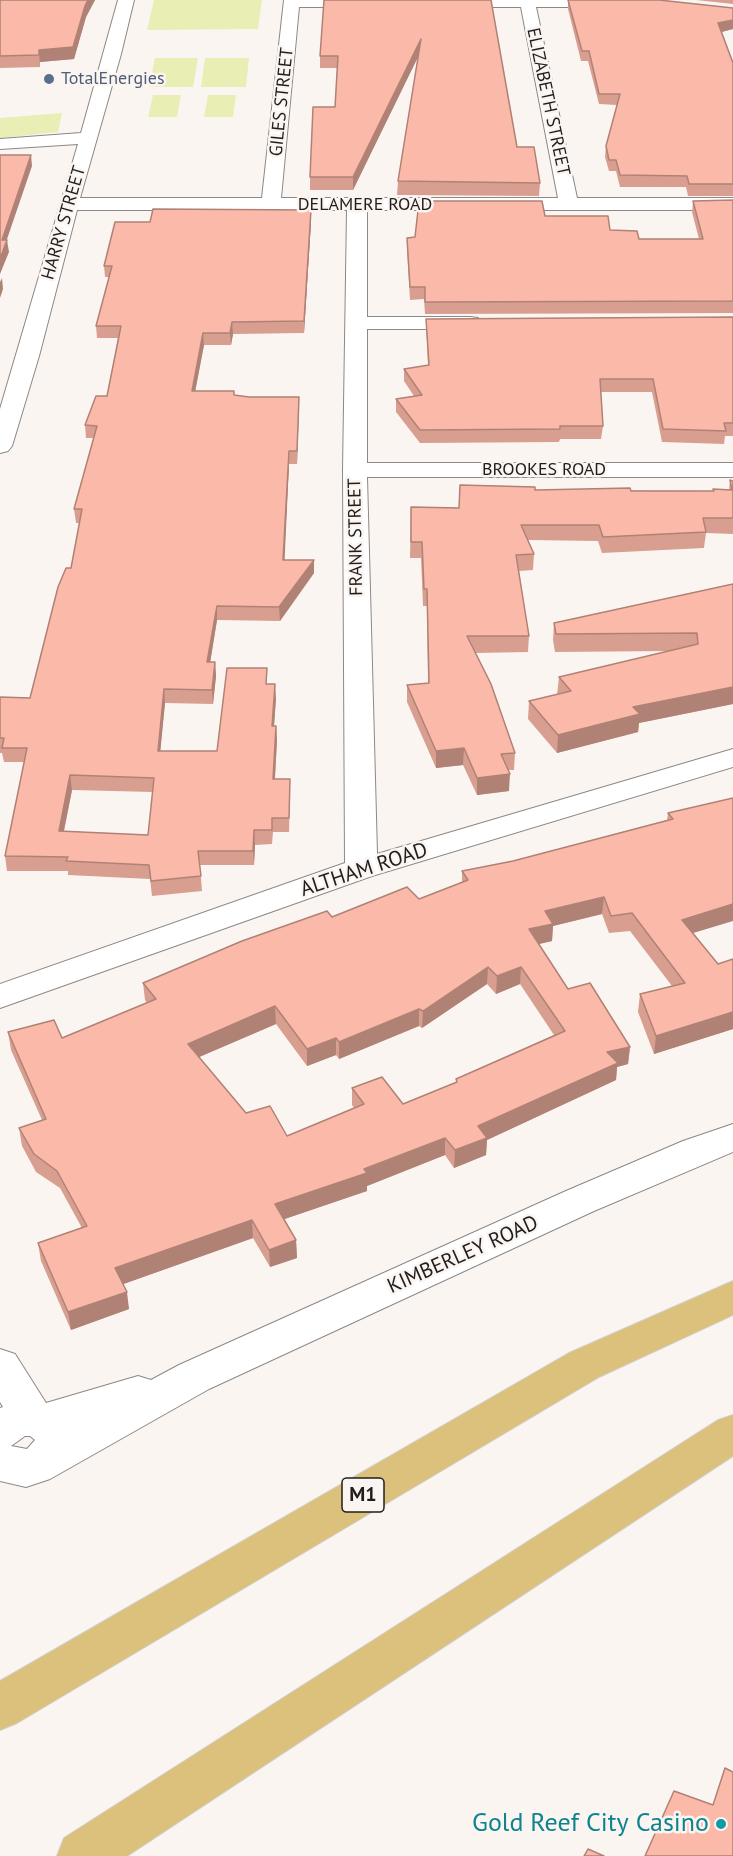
<!DOCTYPE html>
<style>
body{margin:0}
canvas{display:block;background:#fbf5f2}
</style>
<canvas width="733" height="1856"></canvas>
<script>
const context = document.querySelector('canvas').getContext('2d');
context.lineJoin = 'round';
function fill(path, color) { context.fillStyle = color; context.fill(path, 'evenodd'); }
function stroke(path, color, width, dash) { context.strokeStyle = color; context.lineWidth = width; context.lineCap = dash ? 'butt' : 'round'; context.setLineDash(dash || []); context.stroke(path); }
function label(font, color, halo, rows, align = 'center') {
  context.font = font + ' "PT Sans",sans-serif'; context.lineWidth = 5; context.setLineDash([]); context.textBaseline = 'middle'; context.strokeStyle = halo; context.fillStyle = color; for (const [text, x, y, turn = 0] of rows) {
    context.save(); context.translate(x, y); context.rotate((+turn || 0) * Math.PI / 180); context.textAlign = isNaN(turn) ? turn : align; if (halo) context.strokeText(text, 0, 0); context.fillText(text, 0, 0); context.restore();
  }
}
fill(new Path2D(`
 M 154,0 L 262,0 L 258,29 L 147,30 Z
 M 155,58 L 198,58 L 193,87 L 149,87 Z
 M 205,58 L 249,58 L 246,87 L 201,87 Z
 M 153,95 L 181,95 L 177,117 L 148,117 Z
 M 208,95 L 236,95 L 233,117 L 204,117 Z
 M 62,113 L 58,132 L 0,138 L 0,118 Z`), '#e9eeb4');
const minor = new Path2D(`
 M 118,0 L 134,0 L 121,54 L 80,198 L 262,198 L 284,0 L 375,0 L 377,2 L 369,7 L 299,7 L 281,198 L 558,198 L 521,7 L 447,7 L 439,2 L 441,0 L 618,0 L 617,5 L 612,7 L 536,7 L 577,198 L 733,198 L 733,210 L 367,210 L 367,317 L 470,317 L 478,318 L 481,323 L 478,328 L 470,329 L 367,329 L 367,463 L 733,463 L 733,477 L 367,477 L 377,854 L 733,749 L 733,767 L 372,876 L 0,1008 L 0,984 L 345,863 L 343,470 L 347,210 L 77,210 L 39,356 L 12,446 L 8,451 L 0,453 L 0,409 L 78,144 L 0,149 L 0,139 L 81,133 Z
 M 733,1124 L 733,1152 L 594,1211 L 209,1389 L 50,1479 L 26,1487 L 0,1481 L 0,1408 L 3,1407 L 0,1402 L 0,1349 L 15,1354 L 46,1403 L 138,1376 L 151,1380 L 179,1365 L 566,1191 L 683,1141 ZM 25,1436 L 30,1436 L 35,1440 L 27,1449 L 11,1446 Z`);
const motorway = new Path2D(`
 M 733,1281 L 733,1315 L 599,1377 L 17,1723 L 0,1730 L 0,1681 L 569,1353 Z
 M 733,1415 L 733,1456 L 127,1856 L 57,1856 L 64,1838 L 718,1420 Z`);
stroke(minor, '#8d8885', 2);
stroke(motorway, '#d2d2d2', 2);
fill(minor, '#fff');
fill(motorway, '#dcc17c');
fill(new Path2D(`
 M 0,0 L 95,0 L 86,17 L 74,59 L 40,62 L 40,67 L 0,68 Z
 M 491,0 L 517,147 L 540,183 L 539,196 L 397,195 L 398,181 L 418,56 L 353,190 L 310,190 L 310,177 L 335,107 L 337,68 L 320,68 L 320,56 Z
 M 568,0 L 733,8 L 733,29 L 722,32 L 733,63 L 733,196 L 688,196 L 686,187 L 620,187 L 616,171 L 609,171 L 605,157 L 606,146 L 617,105 L 599,104 L 588,61 L 581,61 L 568,9 Z
 M 696,0 L 733,0 L 733,4 Z
 M 733,200 L 733,313 L 425,314 L 424,299 L 410,300 L 407,249 L 407,238 L 545,216 L 610,230 L 639,239 L 699,239 L 692,212 L 693,201 Z
 M 311,222 L 304,333 L 233,334 L 231,345 L 204,345 L 195,391 L 234,391 L 234,396 L 249,397 L 299,397 L 297,464 L 289,464 L 284,560 L 314,573 L 280,621 L 217,620 L 210,662 L 215,662 L 216,676 L 213,704 L 165,703 L 160,751 L 217,751 L 268,684 L 276,698 L 274,726 L 276,726 L 277,740 L 275,779 L 290,793 L 289,832 L 273,832 L 272,844 L 255,845 L 254,865 L 200,865 L 202,891 L 152,896 L 150,879 L 68,875 L 68,871 L 7,871 L 5,856 L 24,762 L 4,762 L 2,753 L 0,753 L 0,697 L 30,698 L 71,568 L 80,523 L 76,523 L 74,509 L 94,438 L 86,438 L 85,425 L 107,396 L 118,338 L 97,338 L 96,326 L 109,277 L 105,277 L 104,266 ZM 72,790 L 153,792 L 148,835 L 64,831 Z
 M 733,317 L 733,436 L 725,436 L 724,444 L 662,442 L 652,392 L 601,392 L 603,426 L 601,439 L 560,439 L 559,442 L 420,443 L 396,412 L 396,399 L 414,396 L 404,381 L 404,369 L 428,366 L 426,319 Z
 M 730,480 L 733,481 L 733,534 L 706,533 L 704,548 L 602,553 L 598,541 L 528,540 L 534,554 L 533,570 L 519,571 L 529,636 L 528,652 L 475,653 L 515,753 L 514,770 L 509,770 L 509,791 L 477,795 L 463,765 L 436,768 L 407,702 L 407,685 L 428,683 L 427,606 L 423,606 L 421,558 L 410,558 L 411,507 L 459,508 L 535,490 L 713,491 L 713,489 L 729,490 Z
 M 733,584 L 733,704 L 639,723 L 638,732 L 557,753 L 528,719 L 529,701 L 557,695 L 559,677 L 670,651 L 555,652 L 553,640 L 554,623 Z
 M 733,798 L 693,933 L 718,964 L 733,959 L 733,1029 L 654,1054 L 638,1012 L 640,994 L 672,986 L 630,931 L 609,933 L 602,914 L 553,926 L 552,941 L 538,944 L 568,989 L 630,1047 L 628,1064 L 617,1067 L 616,1080 L 487,1140 L 486,1155 L 454,1168 L 445,1155 L 367,1186 L 367,1191 L 284,1219 L 296,1240 L 297,1258 L 270,1267 L 253,1238 L 123,1284 L 129,1309 L 71,1330 L 41,1261 L 38,1243 L 82,1228 L 60,1188 L 36,1172 L 22,1146 L 19,1128 L 42,1120 L 11,1050 L 8,1032 L 62,1038 L 147,1003 L 145,1000 L 143,983 L 332,917 L 419,899 L 462,883 L 462,871 L 513,861 L 667,820 L 668,813 ZM 487,984 L 496,994 L 520,984 L 554,1035 L 456,1079 L 456,1083 L 403,1104 L 352,1088 L 352,1105 L 354,1108 L 287,1136 L 246,1113 L 199,1057 L 276,1024 L 307,1066 L 336,1055 L 339,1059 L 419,1026 L 422,1028 Z`), '#d89f91');
fill(new Path2D(`
 M 88,0 L 95,0 L 86,17 L 74,59 L 40,62 L 40,67 L 39,50 L 85,6 Z
 M 733,20 L 733,29 L 717,33 L 718,23 Z
 M 421,39 L 421,51 L 353,190 L 353,177 Z
 M 31,155 L 32,166 L 5,245 L 7,240 L 9,252 L 0,274 L 0,259 L 2,240 Z
 M 311,210 L 311,222 L 304,333 L 304,321 Z
 M 2,278 L 3,289 L 0,298 L 0,282 Z
 M 232,322 L 233,334 L 231,345 L 230,333 Z
 M 203,333 L 204,345 L 193,403 L 192,391 Z
 M 299,397 L 299,410 L 297,464 L 297,451 Z
 M 289,451 L 289,464 L 284,573 L 283,560 Z
 M 314,560 L 314,573 L 280,621 L 279,607 Z
 M 217,606 L 217,620 L 208,676 L 207,662 Z
 M 215,662 L 216,676 L 213,704 L 212,690 Z
 M 275,684 L 276,698 L 273,740 L 272,726 Z
 M 733,687 L 733,704 L 639,723 L 638,732 L 557,753 L 558,735 L 633,707 Z
 M 164,689 L 165,703 L 159,765 L 158,751 Z
 M 276,726 L 277,740 L 274,793 L 273,779 Z
 M 464,748 L 463,765 L 436,768 L 436,751 Z
 M 510,774 L 509,791 L 477,795 L 477,778 Z
 M 70,775 L 72,790 L 61,845 L 59,831 Z
 M 254,830 L 255,845 L 254,865 L 253,851 Z
 M 604,897 L 602,914 L 553,926 L 552,941 L 527,947 L 529,929 L 545,911 Z
 M 733,904 L 733,921 L 680,937 L 682,920 Z
 M 488,967 L 487,984 L 422,1028 L 423,1011 Z
 M 521,967 L 520,984 L 496,994 L 497,976 Z
 M 275,1006 L 276,1024 L 190,1061 L 188,1044 Z
 M 419,1009 L 419,1026 L 339,1059 L 339,1042 Z
 M 733,1012 L 733,1029 L 654,1054 L 656,1036 Z
 M 336,1038 L 336,1055 L 307,1066 L 307,1049 Z
 M 630,1047 L 628,1064 L 617,1067 L 616,1080 L 487,1140 L 486,1155 L 454,1168 L 455,1150 L 478,1126 L 607,1052 Z
 M 445,1138 L 445,1155 L 367,1186 L 367,1191 L 276,1222 L 275,1204 Z
 M 252,1220 L 253,1238 L 118,1286 L 115,1268 Z
 M 296,1240 L 297,1258 L 270,1267 L 269,1250 Z
 M 127,1292 L 129,1309 L 71,1330 L 68,1312 Z`), '#b08276');
const building = new Path2D(`
 M 0,0 L 88,0 L 85,6 L 73,47 L 39,50 L 39,55 L 0,56 Z
 M 324,0 L 491,0 L 517,147 L 534,147 L 540,183 L 398,181 L 421,39 L 353,177 L 310,177 L 313,107 L 335,107 L 338,56 L 320,56 Z
 M 568,0 L 659,0 L 733,8 L 733,20 L 718,23 L 733,63 L 733,184 L 689,184 L 687,176 L 620,175 L 616,160 L 609,160 L 606,146 L 620,94 L 599,94 L 589,51 L 582,51 Z
 M 0,155 L 31,155 L 2,240 L 7,240 L 0,259 Z
 M 733,200 L 733,301 L 425,302 L 425,287 L 410,287 L 407,238 L 415,237 L 419,201 L 542,201 L 545,216 L 608,216 L 610,230 L 637,231 L 639,239 L 703,239 L 693,201 Z
 M 153,209 L 311,210 L 304,321 L 232,322 L 230,333 L 203,333 L 192,391 L 234,391 L 234,395 L 249,397 L 299,397 L 297,451 L 289,451 L 283,560 L 314,560 L 279,607 L 217,606 L 207,662 L 215,662 L 212,690 L 164,689 L 158,751 L 217,751 L 227,668 L 267,668 L 266,684 L 275,684 L 272,726 L 276,726 L 273,779 L 290,779 L 289,818 L 272,818 L 272,830 L 254,830 L 253,851 L 198,851 L 201,876 L 151,881 L 149,865 L 66,861 L 68,857 L 5,856 L 27,748 L 2,748 L 4,738 L 0,738 L 0,697 L 30,698 L 58,587 L 66,568 L 71,568 L 82,509 L 74,509 L 97,426 L 85,425 L 96,396 L 107,396 L 121,326 L 96,326 L 112,266 L 104,266 L 115,222 L 150,222 ZM 70,775 L 154,778 L 148,835 L 59,831 Z
 M 733,317 L 733,423 L 724,423 L 726,431 L 663,429 L 653,379 L 600,379 L 603,426 L 560,426 L 560,429 L 420,430 L 396,399 L 422,395 L 404,369 L 429,365 L 426,319 Z
 M 730,480 L 733,481 L 733,518 L 703,518 L 706,532 L 603,537 L 599,525 L 521,525 L 534,554 L 516,555 L 529,636 L 467,636 L 491,684 L 515,753 L 501,754 L 510,774 L 477,778 L 464,748 L 436,751 L 407,685 L 429,683 L 427,589 L 424,589 L 422,542 L 411,542 L 411,507 L 459,508 L 460,485 L 535,487 L 535,490 L 630,488 L 631,491 L 714,491 L 713,489 L 732,490 Z
 M 733,584 L 733,687 L 633,707 L 640,714 L 558,735 L 529,701 L 571,691 L 559,677 L 698,644 L 697,633 L 556,634 L 554,623 Z
 M 733,798 L 733,904 L 682,920 L 718,964 L 733,959 L 733,1012 L 656,1036 L 640,994 L 685,983 L 632,913 L 611,916 L 604,897 L 545,911 L 553,924 L 529,929 L 568,989 L 590,983 L 630,1047 L 607,1052 L 618,1063 L 478,1126 L 487,1138 L 455,1150 L 445,1138 L 364,1169 L 367,1173 L 275,1204 L 296,1240 L 269,1250 L 252,1220 L 115,1268 L 127,1292 L 68,1312 L 38,1243 L 87,1226 L 57,1171 L 34,1154 L 19,1128 L 46,1119 L 8,1032 L 54,1020 L 62,1038 L 156,999 L 143,983 L 242,941 L 327,911 L 332,917 L 407,887 L 419,899 L 468,880 L 462,871 L 513,861 L 673,819 L 668,813 ZM 488,967 L 497,976 L 521,967 L 565,1031 L 456,1079 L 457,1082 L 403,1104 L 382,1077 L 352,1088 L 364,1104 L 287,1136 L 270,1106 L 246,1113 L 188,1044 L 275,1006 L 307,1049 L 336,1038 L 339,1042 L 419,1009 L 423,1011 Z
 M 725,1768 L 733,1772 L 733,1856 L 645,1856 L 674,1791 L 713,1805 Z
 M 588,1849 L 604,1856 L 584,1856 Z`);
fill(building, '#fbb9a9');
stroke(building, '#b08276', 1.5);
for (const [x, y, r, color] of [
 [49,79,6,"#5c6f8a"],
 [721,1824,6,"#0f9aa8"]
]) { const dot = new Path2D(); dot.arc(x, y, r, 0, 2 * Math.PI); context.fillStyle = color; context.fill(dot); stroke(dot, '#fbf5f2', 2); }
label('18px', '#4e5e75', '#fbf5f2', [
 ["TotalEnergies",61,79]
], 'left');
label('18px', '#201e1d', '#fbf5f2', [
 ["GILES STREET",282,102,-84],
 ["ELIZABETH STREET",548,102,78],
 ["DELAMERE ROAD",365,205],
 ["HARRY STREET",64,223,-74],
 ["BROOKES ROAD",544,470],
 ["FRANK STREET",356,537,-91]
]);
for (const [x, y, w] of [
 [363,1495,42]
]) { const box = new Path2D(); box.roundRect(x - w / 2, y - 17, w, 34, 4.5); context.fillStyle = '#fbf5f2'; context.fill(box); stroke(box, '#201e1d', 1.5); }
label('bold 20px', '#201e1d', null, [
 ["M1",363,1495]
]);
label('21px', '#201e1d', '#fbf5f2', [
 ["ALTHAM ROAD",364,870,-18],
 ["KIMBERLEY ROAD",463,1255,-24]
]);
label('26px', '#0d838f', '#fbf5f2', [
 ["Gold Reef City Casino",709,1824]
], 'right');
</script>
